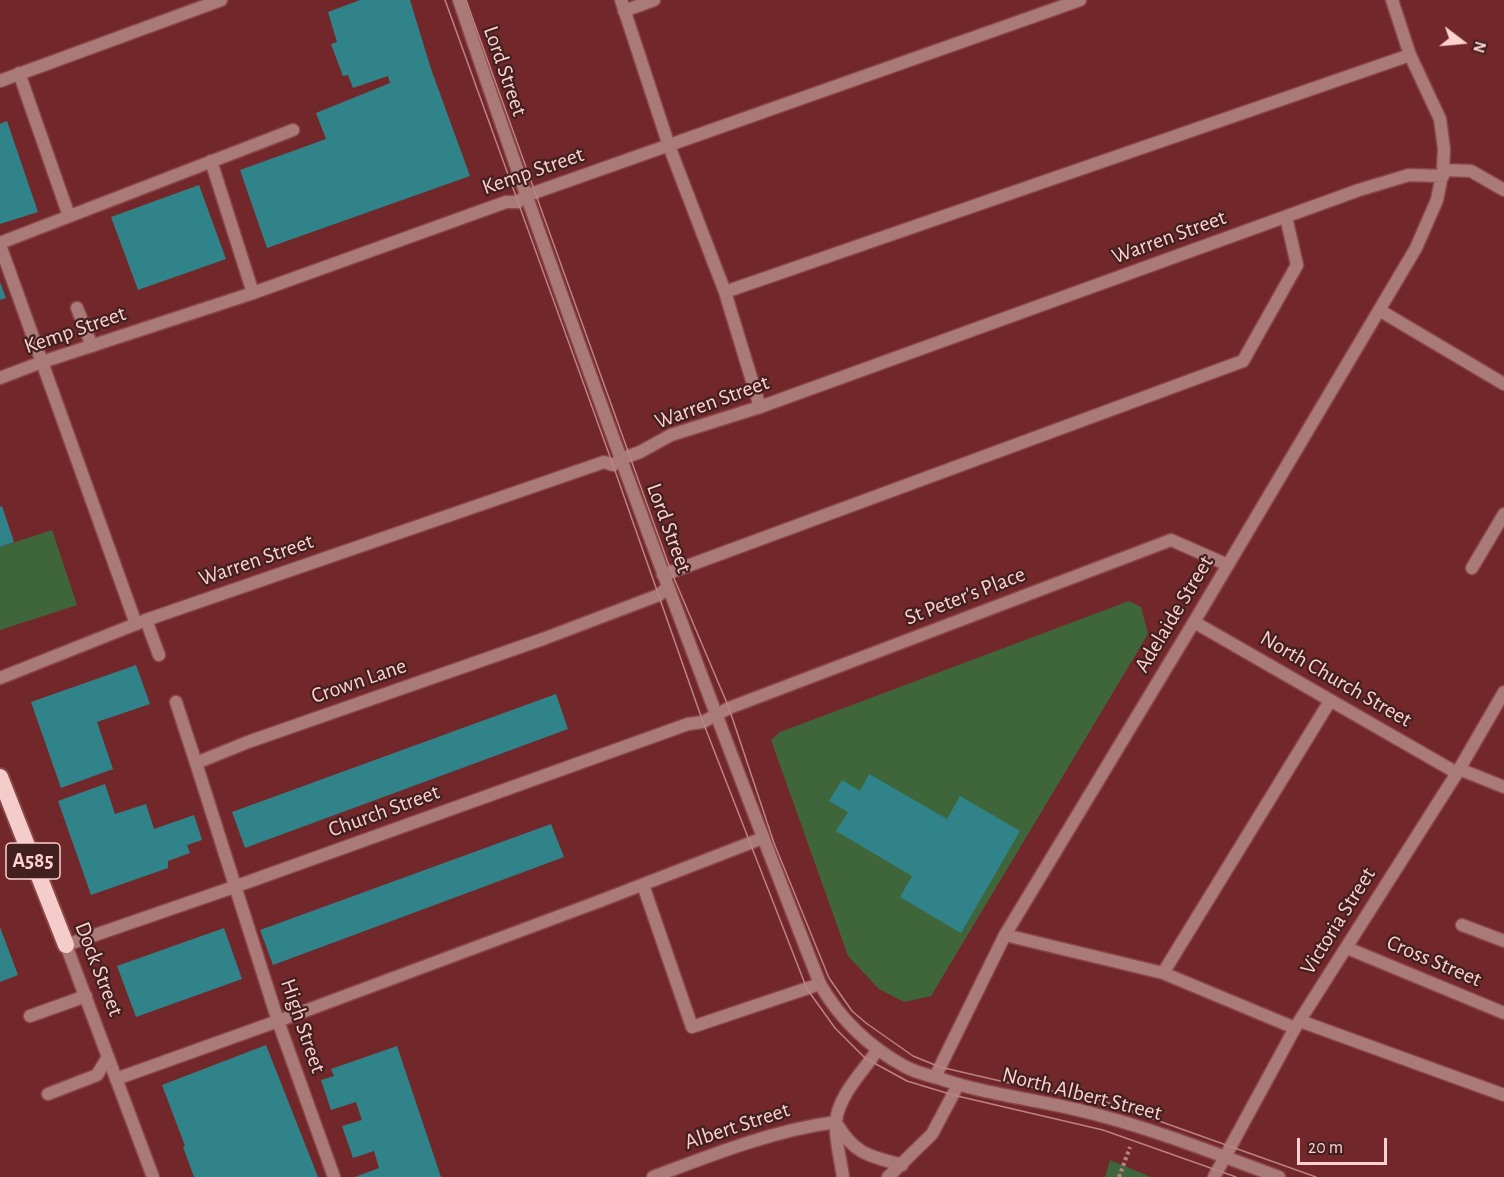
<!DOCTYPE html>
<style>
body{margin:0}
#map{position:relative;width:1504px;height:1177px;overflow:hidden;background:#72282a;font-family:"Alegreya Sans",sans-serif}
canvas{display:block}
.north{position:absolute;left:1432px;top:12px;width:60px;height:60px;-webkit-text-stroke:4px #41201f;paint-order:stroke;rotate:106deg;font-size:16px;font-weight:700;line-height:24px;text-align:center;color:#fed0ce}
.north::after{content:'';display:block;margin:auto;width:21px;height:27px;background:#fed0ce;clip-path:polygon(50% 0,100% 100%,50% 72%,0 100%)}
.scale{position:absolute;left:1297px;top:1138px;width:90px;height:27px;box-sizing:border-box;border:3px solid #fed0ce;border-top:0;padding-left:8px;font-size:18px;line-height:21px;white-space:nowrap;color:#fed0ce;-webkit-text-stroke:4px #41201f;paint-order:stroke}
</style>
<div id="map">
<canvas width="1504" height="1177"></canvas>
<div class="north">N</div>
<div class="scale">20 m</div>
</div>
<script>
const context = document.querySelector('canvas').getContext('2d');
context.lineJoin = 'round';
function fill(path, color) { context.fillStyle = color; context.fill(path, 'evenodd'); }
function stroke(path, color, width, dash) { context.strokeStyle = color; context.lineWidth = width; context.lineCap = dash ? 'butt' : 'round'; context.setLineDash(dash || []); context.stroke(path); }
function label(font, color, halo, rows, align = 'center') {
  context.font = font + ' "Alegreya Sans",sans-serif'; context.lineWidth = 4.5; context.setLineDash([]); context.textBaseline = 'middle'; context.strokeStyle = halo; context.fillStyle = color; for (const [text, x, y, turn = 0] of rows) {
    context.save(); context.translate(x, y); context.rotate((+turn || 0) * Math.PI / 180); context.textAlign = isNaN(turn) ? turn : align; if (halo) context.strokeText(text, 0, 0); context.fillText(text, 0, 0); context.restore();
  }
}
fill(new Path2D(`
 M 52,530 L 77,605 L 0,630 L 0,547 Z
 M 1129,601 L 1141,607 L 1148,634 L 931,996 L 904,1002 L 879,989 L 848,956 L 771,740 L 780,732 Z
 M 1110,1160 L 1151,1177 L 1105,1177 Z`), '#3f663b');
fill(new Path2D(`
 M 360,0 L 410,0 L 431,69 L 470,176 L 267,248 L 240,170 L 326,139 L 316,113 L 390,83 L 388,76 L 353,88 L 348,75 L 343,76 L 331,44 L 337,42 L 328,12 Z
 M 7,121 L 38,212 L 0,224 L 0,124 Z
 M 199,185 L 226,259 L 138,290 L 111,217 Z
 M 0,282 L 6,298 L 0,300 Z
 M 2,506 L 14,542 L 0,547 L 0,507 Z
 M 136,665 L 150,704 L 97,722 L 113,769 L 61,788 L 31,702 Z
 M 556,694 L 568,729 L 245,848 L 232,812 Z
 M 869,774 L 947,819 L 960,796 L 1020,831 L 961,933 L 900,897 L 912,876 L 836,831 L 848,812 L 829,801 L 842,780 L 860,791 Z
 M 105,784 L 115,814 L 146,804 L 154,829 L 194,815 L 202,840 L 187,845 L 190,853 L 168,861 L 168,868 L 91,895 L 58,801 Z
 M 551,824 L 564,857 L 273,965 L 260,930 Z
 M 0,927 L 18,975 L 0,982 Z
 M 224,928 L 242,979 L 136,1017 L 117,966 Z
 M 266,1045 L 318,1177 L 194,1177 L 183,1147 L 185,1146 L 162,1085 Z
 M 397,1046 L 441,1177 L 355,1177 L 379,1168 L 374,1151 L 353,1158 L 342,1126 L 362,1120 L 356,1102 L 331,1110 L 321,1080 L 334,1076 L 331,1069 Z`), '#31838a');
const service = new Path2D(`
 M 621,0 L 669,146 L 725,292 L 760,407
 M 624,11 L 654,0
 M 19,73 L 69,216
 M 211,161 L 253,293
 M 0,243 L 293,130
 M 0,245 L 136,624
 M 725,292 L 1410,55
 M 77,308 L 92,346
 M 1472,568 L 1504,514
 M 663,575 L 1243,361 L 1297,265 L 1286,217
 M 146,620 L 159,655
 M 543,639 L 659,595 L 668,587
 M 176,702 L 196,763
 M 643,885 L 692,1027 L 820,984
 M 600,901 L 763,838
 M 1462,925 L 1504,941
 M 1005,935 L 1163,973 L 1295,1028
 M 1163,973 L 1330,701
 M 30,1016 L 86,996
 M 1300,1021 L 1504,1095
 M 116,1079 L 278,1021 L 334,1177
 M 48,1094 L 97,1075 L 108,1057`);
const minor = new Path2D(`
 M 1392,0 L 1410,55 L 1440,119 L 1444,149 L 1443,170 L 1471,171 L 1504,190
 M 0,81 L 221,0
 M 1379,310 L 1504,384
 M 0,378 L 42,362 L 253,293 L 506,202 L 518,202 L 525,196 L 1080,0
 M 1194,622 L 1457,773
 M 543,639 L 248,742 L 196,763 L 278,1021 L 600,901
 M 0,678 L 146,620 L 604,462 L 613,465 L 621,459 L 640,452 L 671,435 L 760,407 L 1359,190 L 1409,175 L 1443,176
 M 1459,769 L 1504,787
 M 66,945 L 234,887 L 688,724 L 703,722 L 729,708 L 1171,540 L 1228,565
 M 1347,948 L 1504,1013
 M 935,1077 L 1005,935 L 1194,622 L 1416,248 L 1437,200 L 1443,170
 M 653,1177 C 711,1155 774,1130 836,1122
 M 1214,1177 L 1295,1028 L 1457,773 L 1504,692`);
const tertiary = new Path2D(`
 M 459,0 C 571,331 693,659 820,984 C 839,1018 869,1047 904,1066 C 914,1072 927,1075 938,1078 C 990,1096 1045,1100 1098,1115 C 1159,1131 1219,1155 1279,1177
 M 66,945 L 153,1177
 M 838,1126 C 856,1155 870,1156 902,1165
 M 843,1177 C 841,1161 834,1136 836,1121 C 839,1094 864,1071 878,1049
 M 888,1177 L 932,1134 L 958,1085`);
const trunk = new Path2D(`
 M 0,777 L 66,945`);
stroke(service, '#8b4648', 15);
stroke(minor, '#8b4648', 15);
stroke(tertiary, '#8b4648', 15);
stroke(trunk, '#8b4648', 20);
stroke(new Path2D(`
 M 1119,1177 L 1130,1147`), '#bc8080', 4, [3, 3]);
stroke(service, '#a97a78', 12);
stroke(minor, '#a97a78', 12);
stroke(tertiary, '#a97a78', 12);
stroke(trunk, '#f4ccc9', 16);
stroke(new Path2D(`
 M 445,0 L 613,465 L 703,722 L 807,989 L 835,1028 L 865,1058 L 907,1081 L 953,1095 L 1103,1130 L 1236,1177
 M 466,0 L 671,571 L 729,708 L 774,843 L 829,978 L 852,1011 L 866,1023 L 913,1056 L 940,1067 L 1009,1083 L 1100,1100 L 1316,1177`), '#bd8282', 1.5);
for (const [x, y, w] of [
 [33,861,54]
]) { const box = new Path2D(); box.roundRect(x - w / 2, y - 18, w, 36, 4.5); context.fillStyle = '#41201f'; context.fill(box); stroke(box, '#fed0ce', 1.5); }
label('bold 21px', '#fed0ce', null, [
 ["A585",33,861]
]);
label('22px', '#fed0ce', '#41201f', [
 ["Lord Street",505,71,71],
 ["Kemp Street",533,171,-19],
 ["Warren Street",1169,237,-20],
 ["Kemp Street",75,330,-19],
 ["Warren Street",712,402,-20],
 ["Lord Street",669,528,70],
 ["Warren Street",256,560,-19],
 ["St Peter's Place",965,596,-21],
 ["Adelaide Street",1174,614,-59],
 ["North Church Street",1336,679,30],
 ["Crown Lane",359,681,-19],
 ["Church Street",384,811,-20],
 ["Victoria Street",1338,921,-58],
 ["Cross Street",1434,961,23],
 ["Dock Street",99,969,69],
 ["High Street",303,1026,71],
 ["North Albert Street",1082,1094,14],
 ["Albert Street",737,1126,-18]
]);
</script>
